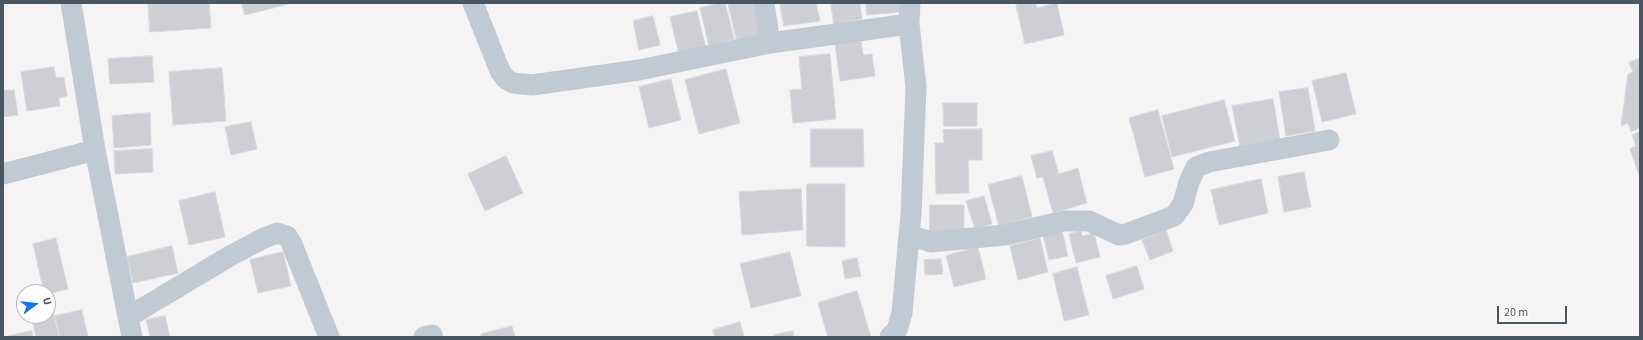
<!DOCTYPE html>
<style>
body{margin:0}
#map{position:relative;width:1643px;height:340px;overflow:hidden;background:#f5f3f3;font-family:"Source Sans 3",sans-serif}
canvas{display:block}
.frame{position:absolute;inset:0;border:4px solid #4a5661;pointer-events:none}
.north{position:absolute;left:16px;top:284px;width:40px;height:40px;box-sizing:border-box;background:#fff;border:1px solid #b7bbc0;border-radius:50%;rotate:75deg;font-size:11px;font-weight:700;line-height:16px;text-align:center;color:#4a5661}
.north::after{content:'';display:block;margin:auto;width:14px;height:18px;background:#1a73e8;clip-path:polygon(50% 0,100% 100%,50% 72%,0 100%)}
.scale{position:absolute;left:1497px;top:306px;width:70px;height:18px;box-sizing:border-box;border:2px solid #4a5661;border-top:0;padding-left:5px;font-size:12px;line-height:14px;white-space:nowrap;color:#4a5661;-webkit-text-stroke:3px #fff;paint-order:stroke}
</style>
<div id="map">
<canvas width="1643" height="340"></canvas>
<div class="frame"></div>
<div class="north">U</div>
<div class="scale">20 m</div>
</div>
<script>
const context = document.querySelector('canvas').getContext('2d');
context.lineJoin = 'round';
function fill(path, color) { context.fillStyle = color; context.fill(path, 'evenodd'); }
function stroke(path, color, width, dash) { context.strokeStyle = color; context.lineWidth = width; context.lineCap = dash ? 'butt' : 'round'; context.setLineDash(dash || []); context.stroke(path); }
const building = new Path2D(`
 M 148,3 L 209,3 L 211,28 L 150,32 Z
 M 242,3 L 288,3 L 289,4 L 245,15 Z
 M 720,3 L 725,3 L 734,39 L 709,46 L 700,8 Z
 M 728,3 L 755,3 L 763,35 L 737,41 Z
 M 780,3 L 816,3 L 820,21 L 784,26 Z
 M 831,3 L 860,3 L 862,19 L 834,24 Z
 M 866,3 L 902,3 L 903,12 L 867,15 Z
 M 1016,3 L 1036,3 L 1037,8 L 1057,3 L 1064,35 L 1025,44 Z
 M 697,11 L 706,49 L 679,55 L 670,17 Z
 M 653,16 L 660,45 L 639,50 L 633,21 Z
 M 861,41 L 863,55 L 872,54 L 875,76 L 840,81 L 835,44 Z
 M 830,54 L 836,119 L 793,123 L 790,90 L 802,89 L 799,57 Z
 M 152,56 L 154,82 L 110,84 L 108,59 Z
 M 1640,58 L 1640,128 L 1631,132 L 1628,123 L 1621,126 L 1628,74 L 1633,72 L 1629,63 Z
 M 54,67 L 56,78 L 64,77 L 67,96 L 59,98 L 60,106 L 27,111 L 21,72 Z
 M 222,68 L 226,121 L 173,125 L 169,72 Z
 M 726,69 L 740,123 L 699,134 L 685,80 Z
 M 1346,73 L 1356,114 L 1322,122 L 1312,81 Z
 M 671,79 L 681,120 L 649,128 L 639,87 Z
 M 1308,88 L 1315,131 L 1286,136 L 1279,92 Z
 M 14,90 L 18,115 L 3,117 L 3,91 Z
 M 1273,99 L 1280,140 L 1240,147 L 1232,106 Z
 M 1224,100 L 1235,141 L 1172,157 L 1162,116 Z
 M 943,103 L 977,103 L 977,126 L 944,126 Z
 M 1158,110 L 1174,169 L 1145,177 L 1129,118 Z
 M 150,113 L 151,145 L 114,148 L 112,116 Z
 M 251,122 L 257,149 L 231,155 L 225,127 Z
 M 811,129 L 863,129 L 864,167 L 811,167 Z
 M 982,129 L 982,160 L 968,160 L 969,193 L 936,194 L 935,143 L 944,143 L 943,130 Z
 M 1640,132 L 1640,175 L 1639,175 L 1630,149 L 1636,146 L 1632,135 Z
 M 152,149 L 153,172 L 115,174 L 114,151 Z
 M 1052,151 L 1059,174 L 1078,168 L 1087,203 L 1053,213 L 1043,177 L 1037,178 L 1031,156 Z
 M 506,156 L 523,193 L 485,211 L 468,174 Z
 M 1304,172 L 1311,207 L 1284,212 L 1278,177 Z
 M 1022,176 L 1032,217 L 999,226 L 988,185 Z
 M 1261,179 L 1268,213 L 1219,225 L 1211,190 Z
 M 807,184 L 845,184 L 845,247 L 807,246 Z
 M 801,189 L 803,230 L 742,235 L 739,192 Z
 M 215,192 L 225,237 L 189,245 L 179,201 Z
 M 984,196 L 992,224 L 975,229 L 966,201 Z
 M 930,205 L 964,205 L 964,238 L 930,238 Z
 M 1061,226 L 1068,256 L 1049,260 L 1042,231 Z
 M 1166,230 L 1173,251 L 1150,260 L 1142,240 Z
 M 1081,231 L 1082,236 L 1094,233 L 1100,257 L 1076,263 L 1069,234 Z
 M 56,238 L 68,289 L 48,294 L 48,292 L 44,292 L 33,244 Z
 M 1040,238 L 1048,272 L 1018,280 L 1010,246 Z
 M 172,246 L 178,273 L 133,283 L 127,257 Z
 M 978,247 L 986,279 L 954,287 L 946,256 Z
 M 283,252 L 291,286 L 258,293 L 250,260 Z
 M 790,252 L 801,296 L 751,308 L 740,264 Z
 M 857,258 L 861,276 L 845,279 L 842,261 Z
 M 941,259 L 943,274 L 925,275 L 924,260 Z
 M 1137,266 L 1144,289 L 1113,299 L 1106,276 Z
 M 1077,267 L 1089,315 L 1064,321 L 1053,274 Z
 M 857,291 L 871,337 L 828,337 L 818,303 Z
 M 82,310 L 88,337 L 60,337 L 55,316 Z
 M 53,312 L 59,337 L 36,337 L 31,317 L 48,316 L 48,314 Z
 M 165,316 L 170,337 L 150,337 L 146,320 Z
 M 740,322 L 744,337 L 715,337 L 713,330 Z
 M 512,326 L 515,337 L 481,337 L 481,334 Z
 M 32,331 L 33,337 L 9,337 L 8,336 Z
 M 793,331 L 794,337 L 774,337 L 774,335 Z`);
fill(building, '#cdcfd5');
stroke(building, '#d7d9de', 1);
stroke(new Path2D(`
 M 71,3 L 95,150 L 132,337
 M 473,3 L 500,71 L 506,79 L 513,83 L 532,85 L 639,70 L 770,43 L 909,24 L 910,3
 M 764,3 L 770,43
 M 3,174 L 95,150
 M 909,235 L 931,242 L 1005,235 L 1064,221 L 1089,221 L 1119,235 L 1126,234 L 1174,216 L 1183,204 L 1189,182 L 1196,167 L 1209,162 L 1329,140
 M 128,317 L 230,256 L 262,239 L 277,233 L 287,236 L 291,242 L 329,337
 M 424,337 L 432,335
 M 890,337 L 897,330 L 902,313 L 911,214 L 916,87 L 909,24`), '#c1cad2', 21);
</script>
